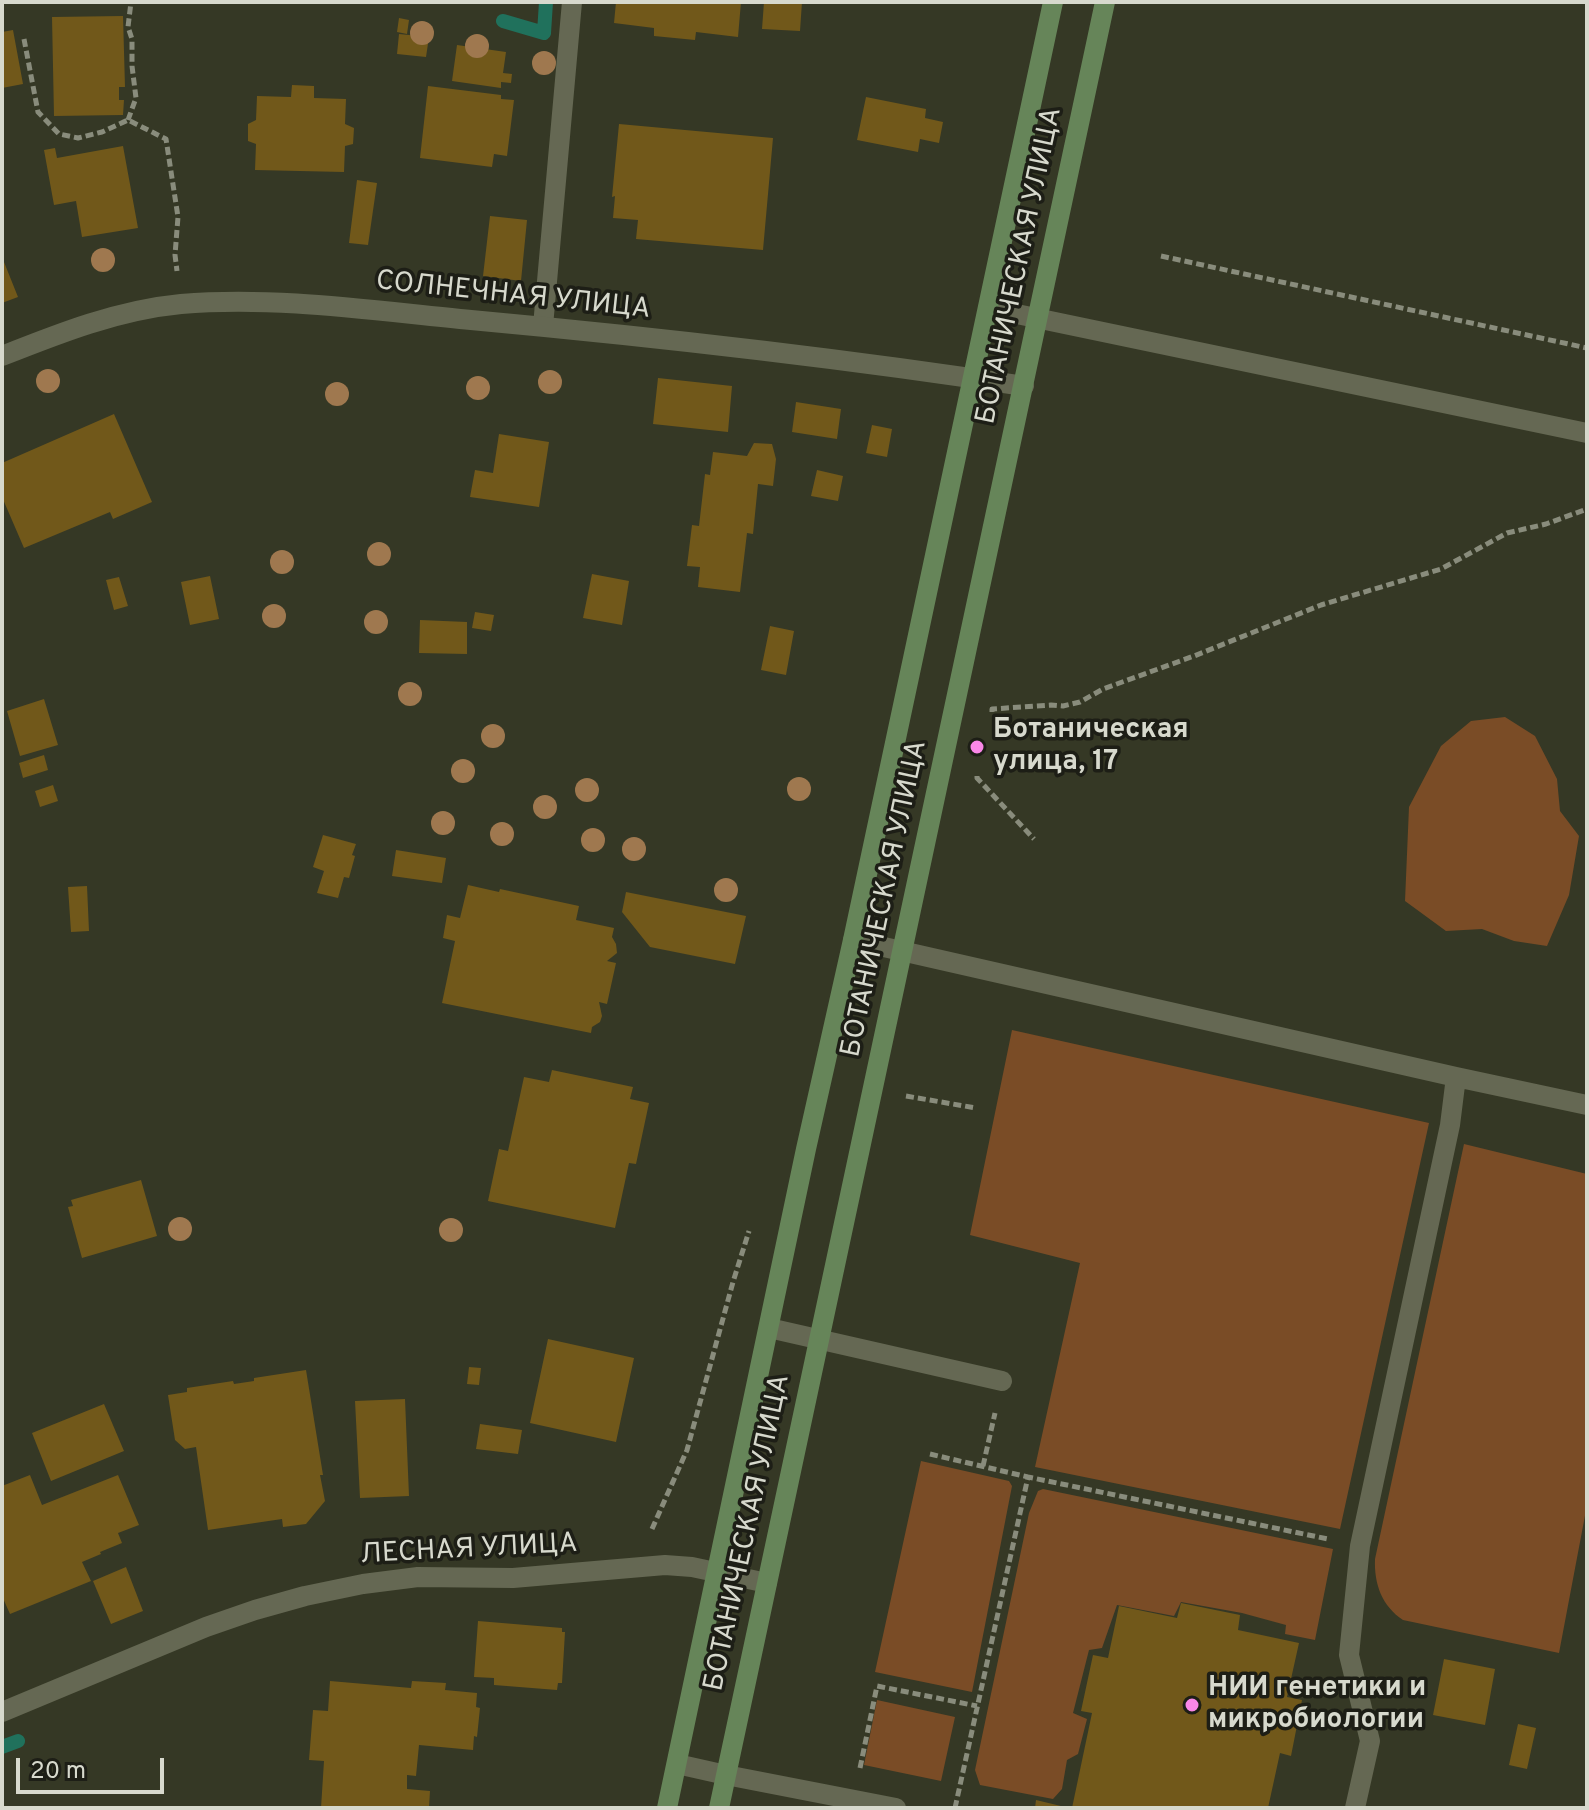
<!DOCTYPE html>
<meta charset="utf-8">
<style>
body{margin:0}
#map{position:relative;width:1589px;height:1810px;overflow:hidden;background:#353825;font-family:Overpass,sans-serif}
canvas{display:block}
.frame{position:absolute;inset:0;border:4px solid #d7d9cd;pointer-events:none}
.scale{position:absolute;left:16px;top:1758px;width:148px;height:36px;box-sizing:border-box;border:4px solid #d7d9cd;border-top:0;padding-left:10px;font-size:24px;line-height:28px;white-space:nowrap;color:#d7d9cd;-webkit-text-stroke:6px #1d1e16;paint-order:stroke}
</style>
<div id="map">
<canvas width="1589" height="1810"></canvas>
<div class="frame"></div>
<div class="scale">20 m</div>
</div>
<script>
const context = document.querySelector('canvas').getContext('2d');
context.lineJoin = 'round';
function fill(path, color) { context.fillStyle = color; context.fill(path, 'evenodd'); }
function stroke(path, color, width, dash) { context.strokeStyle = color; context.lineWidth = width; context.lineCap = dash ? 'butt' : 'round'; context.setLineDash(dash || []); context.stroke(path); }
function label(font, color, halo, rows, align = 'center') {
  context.font = font + ' Overpass,sans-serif'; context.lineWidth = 7; context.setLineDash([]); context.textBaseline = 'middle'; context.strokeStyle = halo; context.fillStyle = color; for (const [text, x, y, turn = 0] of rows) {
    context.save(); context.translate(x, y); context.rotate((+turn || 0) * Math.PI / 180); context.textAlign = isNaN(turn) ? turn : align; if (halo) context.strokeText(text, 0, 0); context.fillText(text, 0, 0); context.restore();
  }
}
fill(new Path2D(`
 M 1505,717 L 1535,736 L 1557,779 L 1560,811 L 1579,836 L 1569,895 L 1547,946 L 1514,941 L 1482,929 L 1446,931 L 1405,901 L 1409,807 L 1441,746 L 1471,721 Z
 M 1012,1030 L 1429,1123 L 1340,1529 L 1035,1467 L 1080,1263 L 970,1235 Z
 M 1464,1144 L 1587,1174 L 1587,1505 L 1559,1653 L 1403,1620 C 1382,1606 1374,1584 1375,1559 Z
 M 921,1461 L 1009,1481 L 1012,1486 L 972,1692 L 875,1672 Z
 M 1043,1489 L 1333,1549 L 1315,1640 L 1285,1634 L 1286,1625 L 1242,1613 L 1181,1602 L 1174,1616 L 1117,1605 L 1102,1648 L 1089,1650 L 1073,1713 L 1087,1719 L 1078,1754 L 1067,1760 L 1062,1789 L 1053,1799 L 980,1785 L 975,1770 L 1029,1513 L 1038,1491 Z
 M 877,1700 L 955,1717 L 941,1781 L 864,1765 Z`), '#7a4c26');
stroke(new Path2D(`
 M 503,21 L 544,33 L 546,2
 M 2,1747 L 18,1741`), '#20715c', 14);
fill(new Path2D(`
 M 616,2 L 741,2 L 738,37 L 696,32 L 695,40 L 654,36 L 654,28 L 614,23 Z
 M 764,2 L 802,2 L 800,31 L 762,29 Z
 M 123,16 L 125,87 L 119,87 L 119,100 L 124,100 L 123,115 L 54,116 L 52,17 Z
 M 399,18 L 409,20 L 407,34 L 397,32 Z
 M 13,30 L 23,84 L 2,88 L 2,32 Z
 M 399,34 L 429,37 L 426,57 L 397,54 Z
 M 457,45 L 506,52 L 503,73 L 512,74 L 511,83 L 501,82 L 501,88 L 452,81 Z
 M 292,85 L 314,86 L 314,98 L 346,99 L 345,124 L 354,128 L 353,144 L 345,146 L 344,172 L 255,170 L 256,144 L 248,141 L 248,124 L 256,120 L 257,96 L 291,97 Z
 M 428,86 L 501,95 L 501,99 L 514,100 L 507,156 L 494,154 L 492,167 L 420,158 Z
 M 866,97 L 926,109 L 925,118 L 943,122 L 939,143 L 920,139 L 918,152 L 857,140 Z
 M 619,124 L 773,138 L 763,250 L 636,239 L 638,220 L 613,218 L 615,196 L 612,197 Z
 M 123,146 L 138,228 L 82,237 L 76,201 L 54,205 L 44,150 L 55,148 L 57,158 Z
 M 357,180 L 377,183 L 368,245 L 349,243 Z
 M 490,216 L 527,220 L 521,281 L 483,276 Z
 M 2,257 L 18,297 L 2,303 Z
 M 658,378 L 732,386 L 728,432 L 653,424 Z
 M 796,402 L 841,409 L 837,439 L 792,432 Z
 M 114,414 L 152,502 L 113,519 L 110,512 L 24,548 L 2,497 L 2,463 Z
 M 872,425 L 892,429 L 887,457 L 866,453 Z
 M 499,434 L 549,442 L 539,507 L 470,497 L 475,470 L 493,473 Z
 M 754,443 L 772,444 L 776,459 L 773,486 L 758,484 L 753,534 L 747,533 L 740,592 L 698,587 L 700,567 L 687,566 L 692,525 L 699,526 L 705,474 L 710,475 L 713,452 L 747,456 Z
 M 817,470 L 843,476 L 838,501 L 811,496 Z
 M 592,574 L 629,581 L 622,625 L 583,618 Z
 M 210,576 L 219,619 L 190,625 L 181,582 Z
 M 119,577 L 128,606 L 114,610 L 106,580 Z
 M 475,612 L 494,615 L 491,631 L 472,628 Z
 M 420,620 L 467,622 L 467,654 L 419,653 Z
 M 770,626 L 794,631 L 786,675 L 761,670 Z
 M 44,699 L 58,745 L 20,756 L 7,711 Z
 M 44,755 L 48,770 L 23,778 L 19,763 Z
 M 53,785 L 58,801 L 40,807 L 35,791 Z
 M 323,835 L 356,844 L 352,855 L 355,856 L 349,878 L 344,877 L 338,898 L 317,893 L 324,871 L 313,867 Z
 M 396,850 L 446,858 L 442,883 L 392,876 Z
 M 468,885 L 499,892 L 500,889 L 579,906 L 576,920 L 614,928 L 612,937 L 616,944 L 617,953 L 607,961 L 616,963 L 607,1004 L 599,1002 L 602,1016 L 600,1022 L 592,1027 L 591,1033 L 442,1003 L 455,941 L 443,938 L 447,915 L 460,918 Z
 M 87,886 L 89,931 L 71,932 L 68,887 Z
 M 626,892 L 746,916 L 735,964 L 650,947 L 622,912 Z
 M 552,1070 L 633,1087 L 630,1099 L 649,1103 L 636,1164 L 629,1163 L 615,1228 L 488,1201 L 499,1149 L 508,1151 L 524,1077 L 549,1082 Z
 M 141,1180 L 157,1236 L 82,1258 L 68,1207 L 73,1206 L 71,1200 Z
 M 548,1339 L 634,1358 L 616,1442 L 530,1423 Z
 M 469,1367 L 481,1368 L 479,1385 L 467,1384 Z
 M 306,1370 L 323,1475 L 320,1475 L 325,1501 L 306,1524 L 283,1527 L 282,1519 L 208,1530 L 196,1447 L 185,1449 L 175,1440 L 168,1395 L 187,1392 L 187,1388 L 233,1381 L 234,1384 L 254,1381 L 254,1378 Z
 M 405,1399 L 409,1496 L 360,1498 L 355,1401 Z
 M 104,1404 L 124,1451 L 51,1481 L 32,1433 Z
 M 480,1424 L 522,1430 L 518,1454 L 476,1449 Z
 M 30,1475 L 42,1505 L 118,1475 L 139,1525 L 118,1533 L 122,1543 L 100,1552 L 101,1554 L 82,1562 L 91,1581 L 10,1614 L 2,1596 L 2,1486 Z
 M 126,1567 L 143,1611 L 111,1624 L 93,1581 Z
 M 1181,1603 L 1240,1615 L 1238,1630 L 1299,1643 L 1287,1697 L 1302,1700 L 1291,1756 L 1280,1753 L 1268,1808 L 1072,1808 L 1092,1713 L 1081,1711 L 1093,1655 L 1108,1658 L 1119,1606 L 1177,1618 Z
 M 478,1621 L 562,1628 L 562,1632 L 565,1632 L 562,1683 L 558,1683 L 557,1690 L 494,1685 L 494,1678 L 474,1677 Z
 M 1444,1659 L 1495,1669 L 1485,1725 L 1433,1715 Z
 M 330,1681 L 411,1688 L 412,1681 L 446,1683 L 445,1690 L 477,1693 L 476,1707 L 480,1708 L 477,1737 L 474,1736 L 473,1750 L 419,1745 L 416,1776 L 407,1775 L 407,1789 L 430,1791 L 429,1808 L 321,1808 L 324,1761 L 309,1760 L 313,1710 L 328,1711 Z
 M 1518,1724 L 1536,1728 L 1527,1769 L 1509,1765 Z
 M 1036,1800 L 1065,1807 L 1065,1808 L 1035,1808 Z`), '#71581a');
stroke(new Path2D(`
 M 24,39 L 38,112 L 59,134 L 78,138 L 102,132 L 128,120 L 166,139 L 178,217 L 175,255 L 177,271
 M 128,120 L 136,98 L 132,66 L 132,39 L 128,27 L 131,2
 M 1161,256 L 1587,348
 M 992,712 L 992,709 L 1051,705 L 1063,706 L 1080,702 L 1103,689 L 1194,656 L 1321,605 L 1441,569 L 1507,533 L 1546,524 L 1587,509
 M 977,776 L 977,778 L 1034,839
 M 906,1096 L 976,1108
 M 930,1454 L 1028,1477
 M 983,1466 L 995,1413
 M 652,1529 L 687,1450 L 733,1282 L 749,1231
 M 860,1768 L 877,1686 L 977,1706
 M 955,1808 L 1028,1477 L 1328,1539`), '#898c7c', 5, [8, 4]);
stroke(new Path2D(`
 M 543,326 L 572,2
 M 853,940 L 1456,1077 L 1587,1105
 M 769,1328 L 1002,1381
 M 677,1764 L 726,1775 L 896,1808
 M 1355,1808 L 1370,1741 L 1349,1655 L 1360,1546 L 1450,1125 L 1456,1077`), '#656853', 20);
stroke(new Path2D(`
 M 988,308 L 1587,433
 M 2,356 C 60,333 118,310 181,304 C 277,296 375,311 471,320 C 656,337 841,358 1024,386
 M 2,1712 L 206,1627 L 255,1610 L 305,1596 L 363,1584 L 418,1577 L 513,1578 L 665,1565 L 692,1567 L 767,1583`), '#656853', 20);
stroke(new Path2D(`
 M 667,1808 L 806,1149 L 853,940 L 1053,2
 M 719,1808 L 1105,2`), '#668559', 20);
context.fillStyle = '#9f784f';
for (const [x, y] of [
 [422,33],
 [477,46],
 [544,63],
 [103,260],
 [48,381],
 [550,382],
 [478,388],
 [337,394],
 [379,554],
 [282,562],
 [274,616],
 [376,622],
 [410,694],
 [493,736],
 [463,771],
 [799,789],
 [587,790],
 [545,807],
 [443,823],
 [502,834],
 [593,840],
 [634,849],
 [726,890],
 [180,1229],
 [451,1230]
]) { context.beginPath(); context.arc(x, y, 12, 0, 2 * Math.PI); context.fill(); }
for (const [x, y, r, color] of [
 [977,747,8,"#fa87e7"],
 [1192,1705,8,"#fa87e7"]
]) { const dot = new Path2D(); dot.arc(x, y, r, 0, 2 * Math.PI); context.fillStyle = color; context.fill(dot); stroke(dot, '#1d1e16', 3); }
label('28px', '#d7d9cd', '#1d1e16', [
 ["БОТАНИЧЕСКАЯ УЛИЦА",1021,266,-78],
 ["СОЛНЕЧНАЯ УЛИЦА",513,297,6],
 ["БОТАНИЧЕСКАЯ УЛИЦА",886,899,-78],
 ["БОТАНИЧЕСКАЯ УЛИЦА",749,1533,-78],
 ["ЛЕСНАЯ УЛИЦА",469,1551,-3]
]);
label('bold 28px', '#d7d9cd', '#1d1e16', [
 ["Ботаническая",993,731],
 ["улица, 17",993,763],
 ["НИИ генетики и",1208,1689],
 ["микробиологии",1208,1721]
], 'left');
</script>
